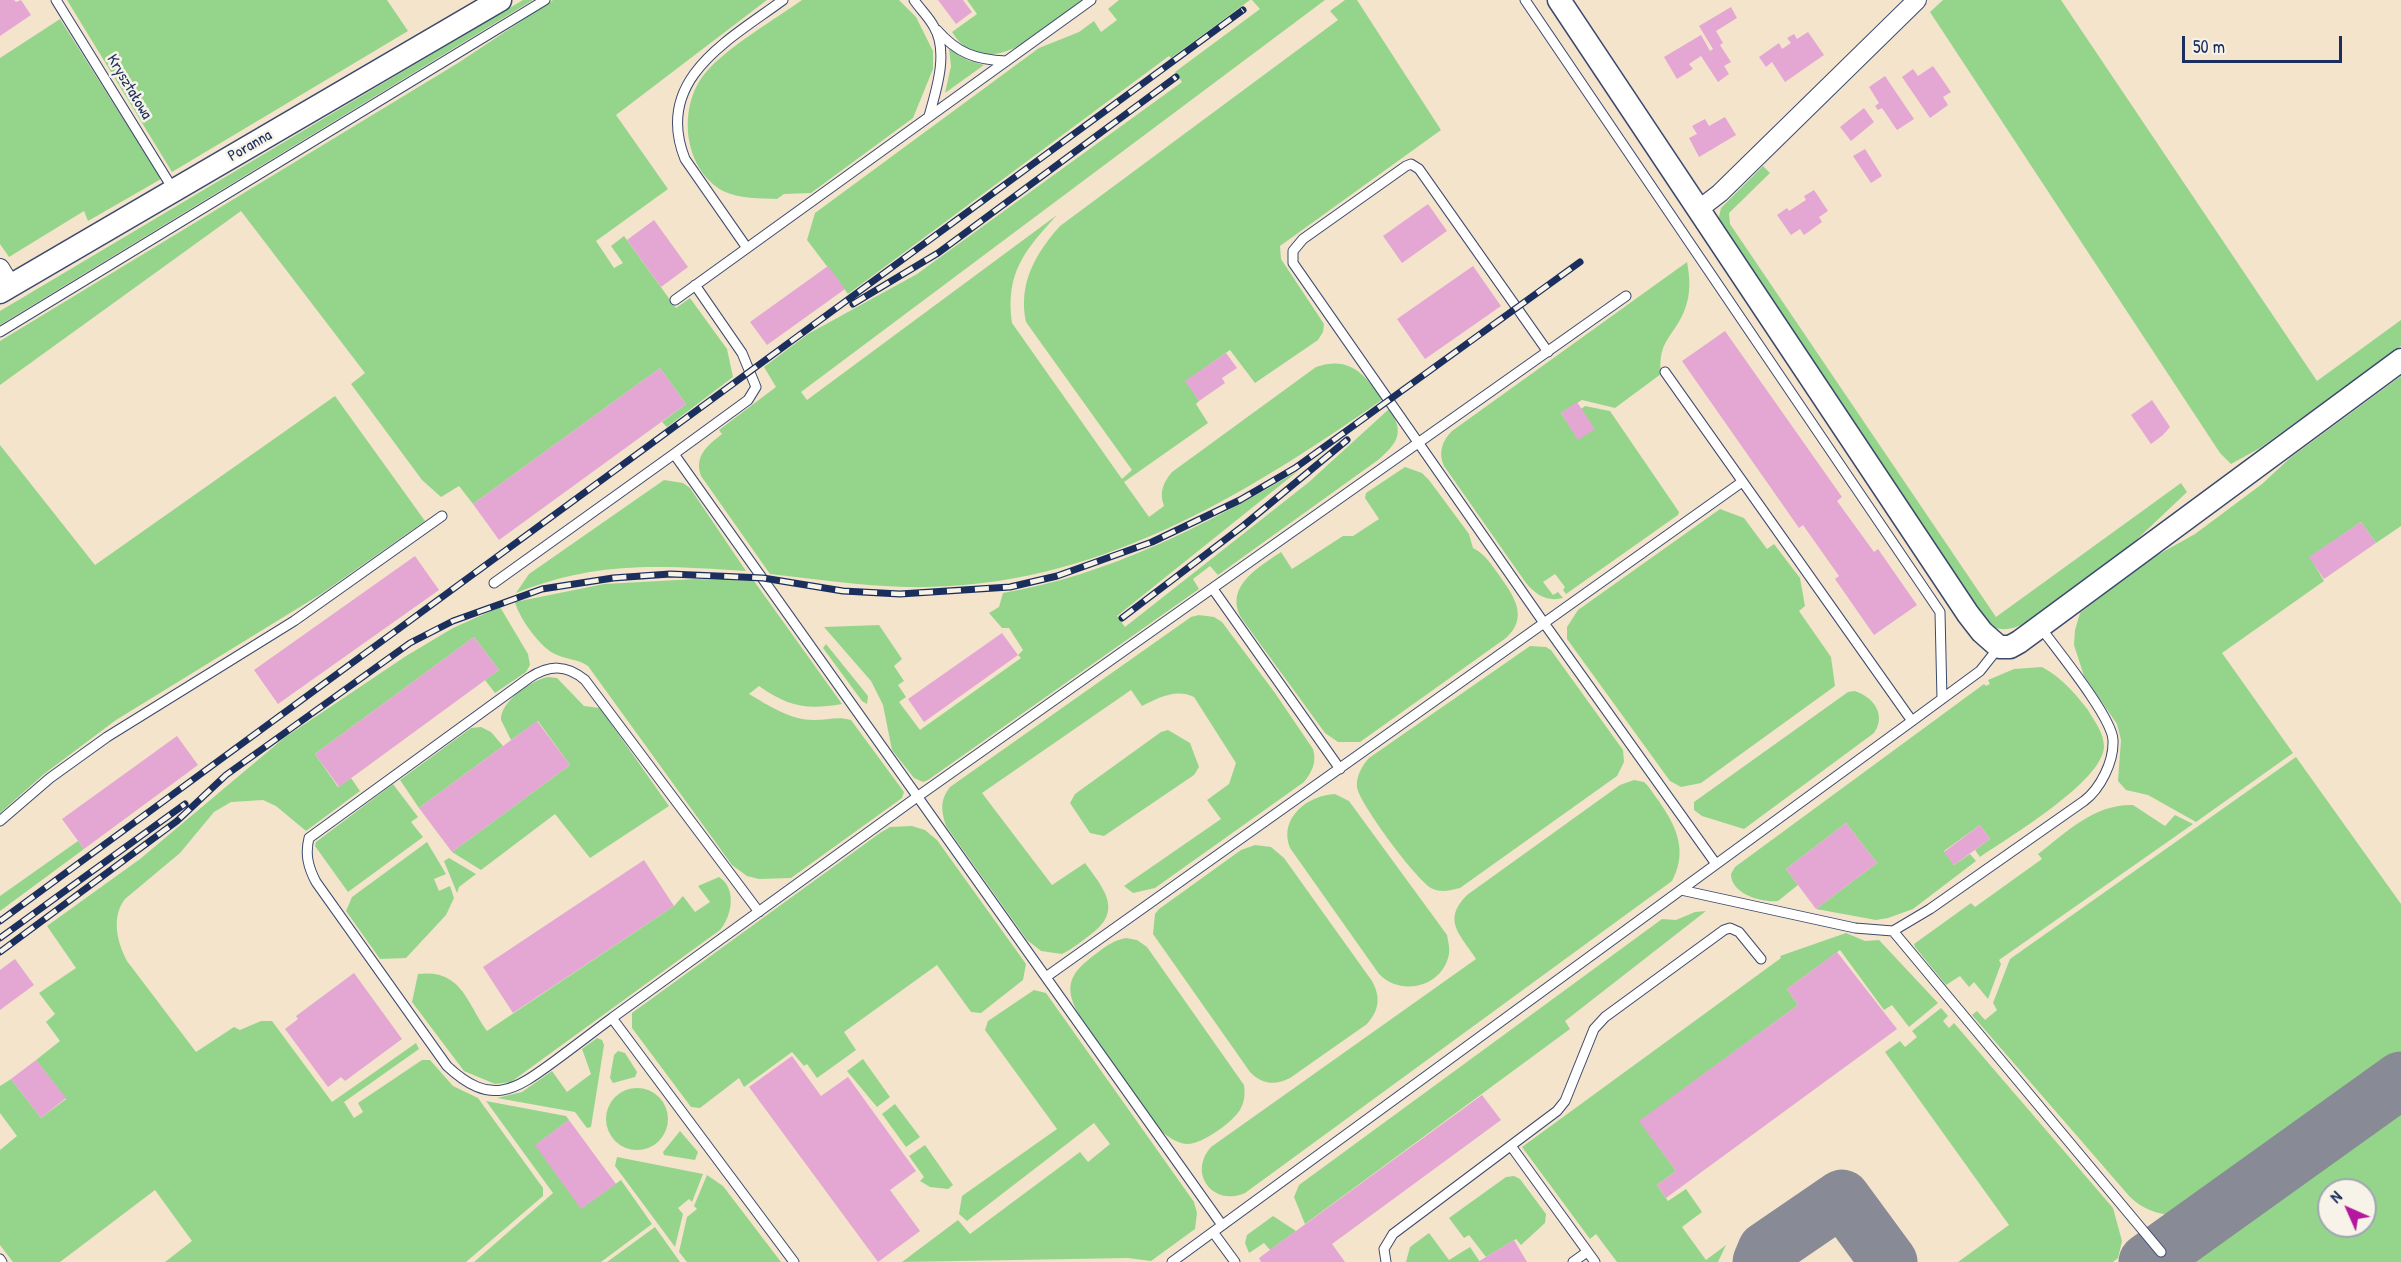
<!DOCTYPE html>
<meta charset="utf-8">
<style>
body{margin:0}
#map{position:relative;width:2401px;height:1262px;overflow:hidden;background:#f4e4cc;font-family:"Patrick Hand",sans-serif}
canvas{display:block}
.north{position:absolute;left:2317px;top:1178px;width:60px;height:60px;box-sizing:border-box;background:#f7f3e8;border:2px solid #9fa5b1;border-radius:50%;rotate:315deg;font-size:16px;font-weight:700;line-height:24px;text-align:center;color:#1b2f5e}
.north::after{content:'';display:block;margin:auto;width:21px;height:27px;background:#b5179e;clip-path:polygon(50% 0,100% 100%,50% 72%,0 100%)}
.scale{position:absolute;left:2182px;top:36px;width:160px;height:27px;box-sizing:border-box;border:3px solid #1b2f5e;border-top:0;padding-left:8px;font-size:18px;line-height:21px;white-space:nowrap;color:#1b2f5e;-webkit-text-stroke:4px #f7f3e8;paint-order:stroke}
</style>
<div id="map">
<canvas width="2401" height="1262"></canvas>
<div class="north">N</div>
<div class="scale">50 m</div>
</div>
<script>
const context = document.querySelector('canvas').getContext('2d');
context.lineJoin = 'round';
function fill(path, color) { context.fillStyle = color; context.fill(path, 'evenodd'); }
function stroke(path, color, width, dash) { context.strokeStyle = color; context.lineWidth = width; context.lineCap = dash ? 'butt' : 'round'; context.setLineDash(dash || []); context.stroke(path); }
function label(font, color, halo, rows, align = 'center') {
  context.font = font + ' "Patrick Hand",sans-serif'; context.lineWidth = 5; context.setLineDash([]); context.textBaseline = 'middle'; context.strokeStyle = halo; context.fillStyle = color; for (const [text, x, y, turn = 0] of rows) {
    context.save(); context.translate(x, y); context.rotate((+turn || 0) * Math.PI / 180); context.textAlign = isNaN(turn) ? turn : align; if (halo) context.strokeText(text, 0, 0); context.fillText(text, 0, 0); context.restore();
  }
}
fill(new Path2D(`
 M 67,0 L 387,0 L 408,31 L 172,172 Z
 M 523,0 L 533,0 L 0,325 L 0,311 Z
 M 553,0 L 767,0 L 616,115 L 668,189 L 596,241 L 614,268 L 623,263 L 611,246 L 624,236 L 676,308 L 690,298 L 727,349 L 733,377 L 667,427 L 662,422 L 686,404 L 660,368 L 473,504 L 459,486 L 441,497 L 422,480 L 351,384 L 365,373 L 241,211 L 0,385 L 0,341 L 458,63 Z
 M 802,0 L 899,0 L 916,17 L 933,51 L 933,69 L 913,118 L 811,193 L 784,194 L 777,199 C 760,198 739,199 723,191 C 682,168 677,104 707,71 C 729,46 774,20 802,0 Z
 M 967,0 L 1083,0 C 1049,25 987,88 952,32 L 977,14 Z
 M 1119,0 L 1250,0 L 1171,58 L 1169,56 L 848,294 L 807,240 L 815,213 L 1039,48 L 1079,32 L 1094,21 L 1101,32 L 1117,20 L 1108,9 Z
 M 1252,0 L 1325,0 L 801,392 L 807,400 L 1057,215 C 1025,250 1005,273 1012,323 L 1122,479 L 1132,470 L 1026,322 C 1018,284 1035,254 1060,226 L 1338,20 L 1330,11 L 1345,0 L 1357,0 L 1441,130 L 1280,246 L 1281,259 L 1324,324 L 1323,332 L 1318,340 L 1255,383 L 1230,350 L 1186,381 L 1199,401 L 1196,404 L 1208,423 L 1124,482 L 1149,517 L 1164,506 C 1159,492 1163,483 1172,472 L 1316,367 C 1351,355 1364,375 1383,399 C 1239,500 1088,591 906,587 C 861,586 815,579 770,574 L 701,476 C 694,456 707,446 722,434 L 719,430 L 776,387 L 764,367 L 808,334 L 917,274 L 1182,82 L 1175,72 L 1260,9 Z
 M 1943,0 L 2061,0 L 2317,381 L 2401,320 L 2401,346 L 2260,448 L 2231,464 L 2220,453 L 1930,12 Z
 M 60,19 L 161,179 L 88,221 L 84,211 L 9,257 L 0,244 L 0,58 Z
 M 949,49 L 967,60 L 984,65 L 945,93 L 951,66 Z
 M 1763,166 L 1770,173 L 1729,213 L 1730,224 L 1996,617 L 2181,483 L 2187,492 L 2130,546 L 2028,622 C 2015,628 2003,633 1990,625 L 1718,221 L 1721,208 Z
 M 1687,262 C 1690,278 1691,293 1685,309 C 1675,336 1657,340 1661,374 L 1615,408 L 1582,400 L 1561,413 L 1578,439 L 1581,409 L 1585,406 L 1610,411 L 1679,512 L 1678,515 L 1566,594 L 1563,590 L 1565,587 L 1555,574 L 1543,582 L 1553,595 L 1558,592 L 1563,598 C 1547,602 1536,595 1526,583 L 1444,466 C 1438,453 1442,441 1452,431 Z
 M 2401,376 L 2401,526 L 2376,543 L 2361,522 L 2310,557 L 2324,581 L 2222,653 L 2293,753 L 2196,822 L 2148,795 L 2126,790 L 2118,781 L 2121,740 L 2117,724 L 2084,676 L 2074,645 L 2075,630 L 2080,613 L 2145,562 L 2195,534 L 2262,484 L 2290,458 Z
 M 335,396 L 425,521 L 321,594 L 116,720 L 44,774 L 0,813 L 0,445 L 95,565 Z
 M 1389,409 C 1405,432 1398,443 1378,460 L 1218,575 L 1210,566 L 1193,579 L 1199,589 L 928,780 L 923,782 L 914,778 L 892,750 L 883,705 L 871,681 L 824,627 L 879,625 L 902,659 L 894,666 L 904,681 L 898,685 L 906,697 L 899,702 L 920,730 L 1021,658 L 1018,655 L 1023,650 L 1009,628 L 1002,628 L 989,613 L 999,607 L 1003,593 C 1109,575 1206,525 1298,471 L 1117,616 L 1125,627 L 1309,482 Z
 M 1405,467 L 1422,473 L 1429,480 L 1469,534 L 1473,548 C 1485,554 1491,564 1499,575 C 1514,596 1529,617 1506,638 L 1360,742 L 1338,742 L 1325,733 L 1242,619 C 1223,587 1259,567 1281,552 L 1292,569 L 1343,536 L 1353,536 L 1379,519 L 1365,498 L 1366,493 Z
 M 664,480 L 683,483 L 690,488 L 746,571 C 660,566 599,560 516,593 L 529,574 Z
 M 1720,509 L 1744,518 L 1767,549 L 1774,544 L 1800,578 L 1805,606 L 1799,611 L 1831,657 L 1835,686 L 1701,783 L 1681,787 L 1670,781 L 1567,639 L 1567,627 L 1578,610 Z
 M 696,579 L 754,581 L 842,704 C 806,710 789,707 759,686 L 749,694 C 769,706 791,720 814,720 C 828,720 838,716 851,720 L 904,792 L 902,798 L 791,878 L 759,879 L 747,876 L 732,865 L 588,666 C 578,659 568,660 557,655 C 541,649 519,618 515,602 L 604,584 Z
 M 500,607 L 528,654 L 530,665 L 526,672 L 495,693 L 485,680 L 499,670 L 474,637 L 315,754 L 338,787 L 351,778 L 360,791 L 306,831 L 276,806 L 263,800 L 231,802 L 214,812 L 180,853 L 125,899 C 111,917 117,942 127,961 L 196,1052 L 234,1027 L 240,1030 L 261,1021 L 272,1021 L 332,1102 L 416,1043 L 419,1049 L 344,1102 L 354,1118 L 363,1112 L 358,1103 L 422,1060 L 430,1060 L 453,1086 L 478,1098 L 543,1188 L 543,1196 L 466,1262 L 165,1262 L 192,1241 L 155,1190 L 60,1262 L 13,1262 L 0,1245 L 0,1150 L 17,1136 L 0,1113 L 0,1086 L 11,1079 L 41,1118 L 66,1099 L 36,1060 L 60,1041 L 46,1022 L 55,1014 L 39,993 L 76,968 L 47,926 L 140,859 L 284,738 L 406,656 L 453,628 Z
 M 1199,615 L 1214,617 L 1222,622 L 1275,693 L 1313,749 C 1317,762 1312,772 1304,782 L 1155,888 L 1133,893 L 1124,886 L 1221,819 L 1207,800 L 1229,784 L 1236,763 L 1194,697 C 1176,688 1158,698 1142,706 L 1131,690 L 982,793 L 1052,885 L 1085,863 C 1104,889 1124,911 1090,935 C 1081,942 1072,949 1062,954 L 1041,951 L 1027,940 L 946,826 C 941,810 940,800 950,787 L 1191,617 Z
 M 826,644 L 868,696 L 867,704 L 862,701 L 823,648 Z
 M 1530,646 L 1546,647 L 1551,650 L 1623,750 L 1624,762 L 1617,776 L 1460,888 C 1451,890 1442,893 1433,889 C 1419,884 1358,802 1357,787 C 1356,776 1362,766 1369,758 Z
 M 2042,667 C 2062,678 2074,692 2088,710 C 2095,722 2104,733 2104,747 C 2102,782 2009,837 1980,857 L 1975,850 L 1990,839 L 1980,825 L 1944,851 L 1954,865 L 1970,854 L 1976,861 L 1913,909 L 1888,918 L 1876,920 L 1816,909 L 1877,863 L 1846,823 L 1786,869 L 1798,885 L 1778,901 C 1762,903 1731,894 1731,874 L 1735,867 L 1984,684 L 1986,686 L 1990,684 L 1988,680 L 2014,669 Z
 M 548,677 L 557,678 L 584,706 L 600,708 L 669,806 L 590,858 L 555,814 L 481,870 L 452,852 L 570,765 L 538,721 L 511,740 L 501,720 C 500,702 531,680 548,677 Z
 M 1854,691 C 1873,696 1887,715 1874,733 L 1744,829 L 1702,816 L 1694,810 L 1694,802 L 1848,692 Z
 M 481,727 L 491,732 L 503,746 L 419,808 L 400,780 L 471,728 Z
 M 1168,730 L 1190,743 L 1199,767 L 1194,775 L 1104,836 L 1090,833 L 1070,803 L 1075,794 L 1161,732 Z
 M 2296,757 L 2401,904 L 2401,1056 L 2181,1214 C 2162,1217 2144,1210 2130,1197 L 1972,1015 L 1977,1011 L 1985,1020 L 1997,1010 L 1993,1003 L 2010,959 Z
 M 1634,780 L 1644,782 L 1648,786 C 1669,815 1692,844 1672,881 L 1245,1193 C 1214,1207 1187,1174 1211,1147 L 1476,959 C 1461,935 1441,921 1467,895 L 1620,785 Z
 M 393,784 L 418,817 L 411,822 L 423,837 L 348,892 L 315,846 L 316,842 Z
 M 1335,794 L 1349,801 L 1447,935 C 1448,941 1450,948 1449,954 C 1443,987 1401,997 1379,974 L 1290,848 C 1278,818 1308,795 1335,794 Z
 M 2133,805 L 2165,826 L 2175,815 L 2193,824 L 1999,960 L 2001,964 L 1988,999 L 1974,982 L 1969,987 L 1960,976 L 1946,985 L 1915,947 L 1914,944 L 1971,903 L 1975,907 L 2042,859 L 2038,854 C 2067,832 2094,804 2133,805 Z
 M 912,826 L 925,830 L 937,840 L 1026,964 L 1023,980 L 981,1013 L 971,1012 L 937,965 L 844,1032 L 856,1050 L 817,1078 L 807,1064 L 804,1066 L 792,1052 L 744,1087 L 739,1078 L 700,1108 L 691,1107 L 632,1028 L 632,1013 L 880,833 L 890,827 Z
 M 78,841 L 84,849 L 0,911 L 0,896 Z
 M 427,842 L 446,874 L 434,879 L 439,891 L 450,886 L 454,898 L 446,915 L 406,958 L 380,959 L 346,911 L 352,897 Z
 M 1255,845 L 1271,847 L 1284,858 L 1372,981 C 1381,997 1379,1011 1367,1024 L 1290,1078 C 1275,1086 1261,1084 1250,1072 L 1153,934 L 1155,914 L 1159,909 L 1241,850 Z
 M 449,858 L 476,874 L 459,887 L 457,893 L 444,861 Z
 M 719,877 C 737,888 732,916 720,930 L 511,1082 L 495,1084 L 464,1071 L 412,1002 L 418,974 C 462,969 466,1002 487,1031 L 674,906 L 683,896 L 695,912 L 710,902 L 698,886 Z
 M 1706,911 L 1565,1021 L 1570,1029 L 1305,1224 L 1294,1197 L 1299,1185 L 1662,919 L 1676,920 L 1695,912 Z
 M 1846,933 L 1865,941 L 1879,940 L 1938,1003 L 1909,1027 L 1892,1005 L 1884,1010 L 1840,950 L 1787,989 L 1798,1005 L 1640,1121 L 1676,1171 L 1657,1185 L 1668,1201 L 1686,1189 L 1702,1212 L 1682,1227 L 1706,1260 L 1726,1245 L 1718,1262 L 1617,1262 L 1596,1234 L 1590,1239 L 1522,1147 L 1781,958 L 1780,956 Z
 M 1126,938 L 1137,940 L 1147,947 L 1244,1085 C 1245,1093 1245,1100 1241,1108 C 1235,1121 1201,1145 1187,1144 C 1176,1143 1169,1137 1161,1131 L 1079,1015 C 1062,985 1071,972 1097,953 C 1106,946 1114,940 1126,938 Z
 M 1034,990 L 1046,993 L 1194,1202 L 1197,1213 L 1195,1229 L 1151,1261 L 1128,1258 L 902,1262 L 958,1220 L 970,1234 L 1080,1152 L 1088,1162 L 1110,1144 L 1094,1123 L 967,1221 L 959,1214 L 962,1196 L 1057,1129 L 985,1030 L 988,1021 Z
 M 1941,1008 L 1948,1016 L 1943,1021 L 1949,1028 L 1954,1023 L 2113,1208 L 2122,1241 L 2118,1258 L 2113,1262 L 1958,1262 L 2009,1225 L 1885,1052 L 1900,1041 L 1905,1047 L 1917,1037 L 1912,1031 Z
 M 597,1038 L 602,1040 L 604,1045 L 591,1127 L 587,1128 L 575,1112 L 497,1098 L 522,1092 L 552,1071 L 567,1092 L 591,1074 L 582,1049 Z
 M 618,1051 L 625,1053 L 637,1072 L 635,1077 L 613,1083 L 610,1078 L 614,1055 Z
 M 863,1059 L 890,1097 L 877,1107 L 847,1071 Z
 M606 1119a31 31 0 1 1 62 0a31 31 0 1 1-62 0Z
 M 486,1101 L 566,1116 L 569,1120 L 537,1144 L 582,1208 L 621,1180 L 652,1224 L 601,1262 L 474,1262 L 553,1193 Z
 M 895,1104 L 920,1137 L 906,1147 L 882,1114 Z
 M 2401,1104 L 2401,1262 L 2181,1262 ZM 2329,1190 L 2365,1190 L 2365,1226 L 2329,1226 Z
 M 680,1131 L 698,1152 L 695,1160 L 664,1155 L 663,1152 Z
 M 925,1145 L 953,1185 L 948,1189 L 930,1187 L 920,1181 L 924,1177 L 909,1156 Z
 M 617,1157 L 703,1174 L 692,1202 L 689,1199 L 678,1208 L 683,1214 L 675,1247 L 615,1166 Z
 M 707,1175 L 723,1186 L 781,1262 L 687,1262 L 679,1252 L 687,1217 L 697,1209 L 694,1206 Z
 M 1514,1176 L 1520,1179 L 1546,1214 L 1545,1223 L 1521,1245 L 1516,1239 L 1486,1257 L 1469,1235 L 1464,1238 L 1449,1218 L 1506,1177 Z
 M 1273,1216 L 1296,1231 L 1270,1250 L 1264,1243 L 1249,1253 L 1245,1243 L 1247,1235 Z
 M 655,1227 L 680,1262 L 607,1262 Z
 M 1429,1233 L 1449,1260 L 1470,1247 L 1480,1262 L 1406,1262 L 1410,1247 Z`), '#95d58b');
stroke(new Path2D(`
 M 1761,1262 L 1766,1250 L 1842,1198 L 1889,1262
 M 2147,1262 L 2401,1080`), '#888a95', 57);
fill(new Path2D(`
 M 0,0 L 14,0 L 16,2 L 21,0 L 31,15 L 0,36 Z
 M 938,0 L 963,0 L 972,12 L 956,24 Z
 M 1731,7 L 1737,18 L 1716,31 L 1723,43 L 1720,45 L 1731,62 L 1724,66 L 1729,74 L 1718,82 L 1701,56 L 1689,64 L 1693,69 L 1677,79 L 1664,57 L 1701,35 L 1710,51 L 1713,49 L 1699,26 Z
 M 1808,32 L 1824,55 L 1785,82 L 1772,62 L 1766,67 L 1759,57 L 1779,43 L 1782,49 L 1791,43 L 1787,38 L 1794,34 L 1797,39 Z
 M 1933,66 L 1951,92 L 1943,97 L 1948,105 L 1930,118 L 1902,77 L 1913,69 L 1918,76 Z
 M 1885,76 L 1914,119 L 1897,130 L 1882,108 L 1878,110 L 1875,106 L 1879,103 L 1869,87 Z
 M 1864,108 L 1874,122 L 1851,141 L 1840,127 Z
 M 1725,117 L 1736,135 L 1699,157 L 1689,138 L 1697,134 L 1692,126 L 1705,119 L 1709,126 Z
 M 1865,149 L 1882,176 L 1871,183 L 1853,156 Z
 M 1814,190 L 1828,211 L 1819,217 L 1822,222 L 1804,235 L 1800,229 L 1791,235 L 1777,215 L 1787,208 L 1789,211 L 1806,200 L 1804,196 Z
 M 1428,204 L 1447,231 L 1402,263 L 1383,236 Z
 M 654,220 L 688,267 L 661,287 L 627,240 Z
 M 828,266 L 845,289 L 767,345 L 750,322 Z
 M 1473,266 L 1501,306 L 1425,359 L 1397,319 Z
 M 1725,331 L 1842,497 L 1837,501 L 1874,552 L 1878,549 L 1917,605 L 1874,635 L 1835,579 L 1839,576 L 1803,525 L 1799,528 L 1682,361 Z
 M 1226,353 L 1237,368 L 1222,378 L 1225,383 L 1199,401 L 1185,381 Z
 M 660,368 L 686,404 L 499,540 L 473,504 Z
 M 2152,400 L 2170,427 L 2163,435 L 2151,444 L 2131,415 Z
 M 1577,402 L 1595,429 L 1578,440 L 1561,413 Z
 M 2361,522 L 2376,543 L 2324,579 L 2309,557 Z
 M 415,556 L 439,590 L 278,704 L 254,670 Z
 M 1002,633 L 1018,655 L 924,722 L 908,699 Z
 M 474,637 L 499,670 L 339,787 L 315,754 Z
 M 537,721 L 570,765 L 452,852 L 419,808 Z
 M 177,736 L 198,765 L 84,849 L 62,819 Z
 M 1846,823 L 1877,863 L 1816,909 L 1786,869 Z
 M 1980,825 L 1990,839 L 1954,865 L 1944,852 Z
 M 644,860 L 674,906 L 513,1013 L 483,967 Z
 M 1837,952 L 1897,1029 L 1666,1198 L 1657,1185 L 1676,1171 L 1639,1121 L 1798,1005 L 1787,989 Z
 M 15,959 L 34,985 L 0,1010 L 0,970 Z
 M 354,973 L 402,1039 L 345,1081 L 341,1077 L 328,1087 L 285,1029 L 298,1019 L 296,1016 Z
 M 792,1056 L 821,1096 L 848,1077 L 916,1171 L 890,1190 L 920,1231 L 878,1262 L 749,1087 Z
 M 36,1060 L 66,1098 L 41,1118 L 11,1079 Z
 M 1482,1095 L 1501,1120 L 1332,1244 L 1345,1262 L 1261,1262 L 1259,1258 Z
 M 569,1120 L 616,1184 L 581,1209 L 535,1145 Z
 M 1514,1240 L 1527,1262 L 1478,1262 L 1486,1257 Z`), '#e4a6d3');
const service = new Path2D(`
 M 56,0 L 173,189
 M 914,0 C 920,9 929,17 934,27 C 949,52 936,91 929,116
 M 1525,0 L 1940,612 L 1942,699
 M 937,30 C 957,53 976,60 1006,61
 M 747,248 L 685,159 C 653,79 729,40 783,0
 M 675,300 L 1091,0
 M 0,332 L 545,0
 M 1548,352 L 1419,169 L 1411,164 L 1406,166 L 1303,239 L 1293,251 L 1293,263 L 1544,623 L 1742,482
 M 1665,372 L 1912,721
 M 674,454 L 748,400 L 756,387 L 742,353 L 695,285
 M 494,583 L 674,454 L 1222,1225
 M 1213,589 L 1340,769
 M 0,821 L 50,778 L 107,737 L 294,621 L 442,516
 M 1681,890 L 1855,928 L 1893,931 L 1930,909 L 2084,801 C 2100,789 2114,762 2113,740 C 2112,717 2057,650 2041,628
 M 1893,931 L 2161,1252
 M 1046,977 L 1544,623 L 1716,864
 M 612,1018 C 593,1032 575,1046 556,1060 C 514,1091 491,1107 447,1066 L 316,882 C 308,867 305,854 309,838 L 529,678 C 549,665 566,664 585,680 L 759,912
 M 1511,1146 L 1595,1262
 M 1213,1232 L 1235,1262
 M 0,1259 L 2,1262
 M 794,1262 L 612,1018 L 917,797 L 1626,296
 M 1172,1262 L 1912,721 L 1980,671 L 1999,647
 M 1386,1262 L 1384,1249 L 1393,1234 L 1557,1111 L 1565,1101 L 1594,1029 L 1605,1017 L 1724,930 L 1730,928 L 1739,932 L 1761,959
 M 1573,1262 L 1587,1252`);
const minor = new Path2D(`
 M 1698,210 L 1720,193 L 1917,0
 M 0,268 L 11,286`);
const tertiary = new Path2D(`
 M 1559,0 L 1968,614 L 1982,632 L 1999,647 L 2010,647 L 2019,642 L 2401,360
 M 0,292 L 500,0`);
stroke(service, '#3c4a6e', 11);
stroke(minor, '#3c4a6e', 20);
stroke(tertiary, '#3c4a6e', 25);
stroke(service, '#fff', 9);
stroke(minor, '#fff', 18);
stroke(tertiary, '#fff', 22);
const rail = new Path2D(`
 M 853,304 L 938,253 L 1176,77
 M 1122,618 L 1243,526 L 1347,440
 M 0,921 L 1243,10
 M 0,938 L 185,804
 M 0,952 L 177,821 L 226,775 L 410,643 L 453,621 L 542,589 L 613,578 L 670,574 L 763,578 L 843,591 L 900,594 L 1010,587 L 1057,576 L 1152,542 L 1240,500 L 1295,468 L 1580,262`);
stroke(rail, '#1b2f5e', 7);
stroke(rail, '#f7f3e8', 4.5, [14]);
label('16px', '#1b2f5e', '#f7f3e8', [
 ["Kryształowa",129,87,59],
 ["Poranna",250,146,-30]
]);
</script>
